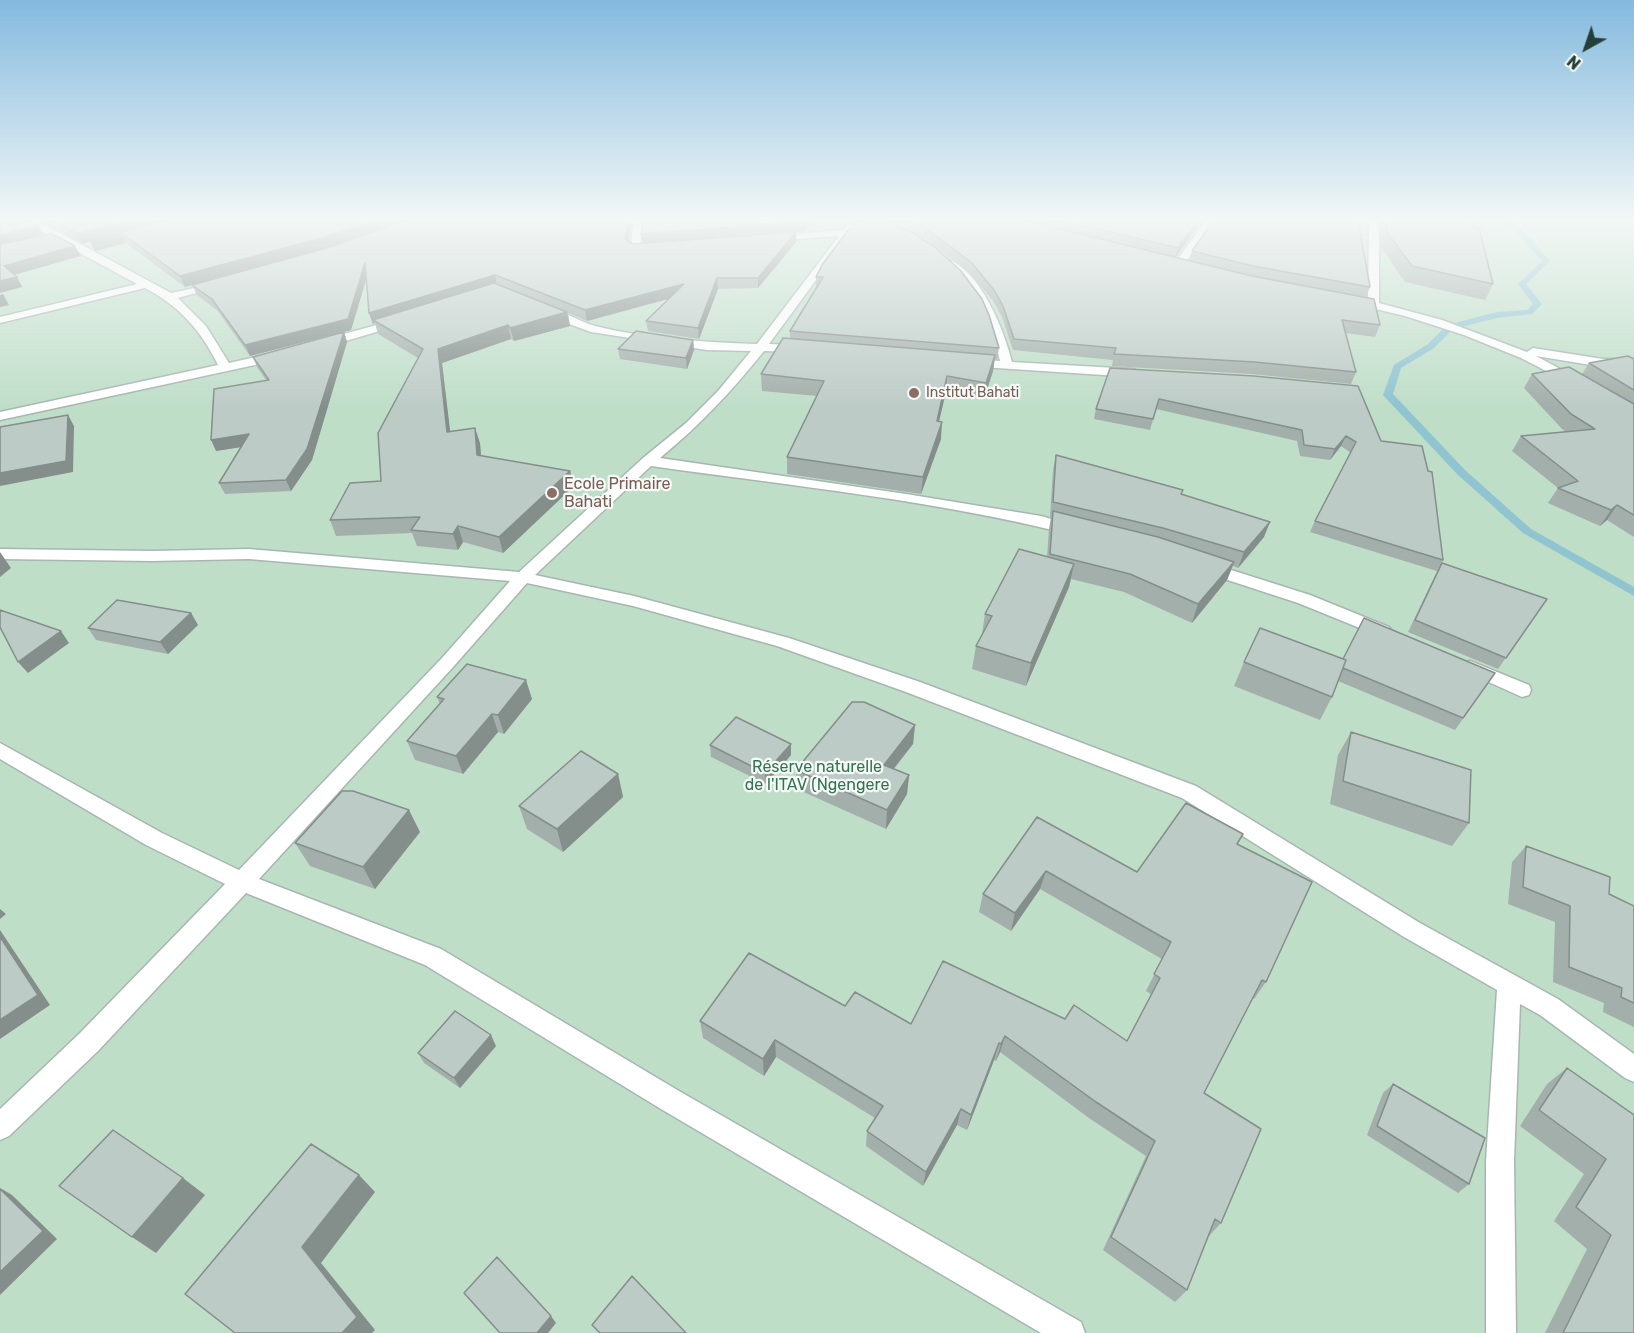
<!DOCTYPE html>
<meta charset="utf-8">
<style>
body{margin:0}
#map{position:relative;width:1634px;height:1333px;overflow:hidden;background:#e5eeea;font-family:Rubik,sans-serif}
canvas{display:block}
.north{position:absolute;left:1556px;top:18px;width:60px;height:60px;-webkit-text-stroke:4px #f6faf8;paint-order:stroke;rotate:220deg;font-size:16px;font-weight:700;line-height:24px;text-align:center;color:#243f39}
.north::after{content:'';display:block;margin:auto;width:21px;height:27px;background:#243f39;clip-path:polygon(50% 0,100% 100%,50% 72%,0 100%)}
</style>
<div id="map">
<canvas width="1634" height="1333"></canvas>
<div class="north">N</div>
</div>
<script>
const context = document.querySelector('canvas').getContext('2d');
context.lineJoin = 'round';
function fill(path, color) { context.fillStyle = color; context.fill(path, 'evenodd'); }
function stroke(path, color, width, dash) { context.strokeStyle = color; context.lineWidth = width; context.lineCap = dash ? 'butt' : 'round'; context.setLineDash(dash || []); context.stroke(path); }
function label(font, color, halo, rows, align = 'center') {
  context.font = font + ' Rubik,sans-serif'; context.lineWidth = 4.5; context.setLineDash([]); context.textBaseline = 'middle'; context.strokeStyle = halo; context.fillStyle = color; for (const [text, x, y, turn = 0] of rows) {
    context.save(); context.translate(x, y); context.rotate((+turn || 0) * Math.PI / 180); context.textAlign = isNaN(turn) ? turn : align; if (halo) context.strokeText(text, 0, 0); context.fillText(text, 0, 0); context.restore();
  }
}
fill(new Path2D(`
 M 0,220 L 1634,220 L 1634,1333 L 0,1333 Z`), '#bfdec8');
fill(new Path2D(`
 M 1505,220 L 1513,220 L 1550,261 L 1526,284 L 1542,304 L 1532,314 L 1497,318 L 1453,329 L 1434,348 L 1401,368 L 1393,394 L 1465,470 L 1531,529 L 1634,587 L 1634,596 L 1523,533 L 1457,474 L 1383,395 L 1394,365 L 1428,344 L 1447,325 L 1497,312 L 1527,310 L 1533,304 L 1518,284 L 1542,261 Z`), '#8fc4d0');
const minor = new Path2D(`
 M 24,220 L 36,220 L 171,293 L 222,282 L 222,286 L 178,298 L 206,326 L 229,363 L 278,352 L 284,356 L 278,360 L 0,420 L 0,412 L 218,365 C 201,330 179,306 145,288 L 0,323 L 0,317 L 137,284 L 56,240 Z
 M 634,220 L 644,220 L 640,245 L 653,244 L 658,247 L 657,249 L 630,251 Z
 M 854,220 L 864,220 L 849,235 L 769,344 L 802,345 L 806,346 L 806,352 L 764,351 C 731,392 700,425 660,458 L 906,494 L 1041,516 L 1078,527 L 1081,530 L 1078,533 L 1073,535 C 935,500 792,486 651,466 L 535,575 L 634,596 L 789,638 L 920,682 L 1196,786 L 1420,923 L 1558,999 L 1634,1054 L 1634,1082 L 1625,1078 L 1540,1015 L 1520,1004 L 1514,1161 L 1516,1333 L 1486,1333 L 1486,1161 L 1497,990 L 1404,937 L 1182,798 L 906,692 L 777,646 L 633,606 L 527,583 L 454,666 L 259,879 L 441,949 L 679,1091 L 1081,1322 L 1085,1333 L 1041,1333 L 661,1109 L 425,965 L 246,893 L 98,1051 L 9,1136 L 0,1140 L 0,1109 L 80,1033 L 225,884 L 146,845 L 0,759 L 0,743 L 162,833 L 239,870 L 442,658 L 510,581 L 249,559 L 152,561 L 0,559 L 0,549 L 152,551 L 249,549 L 519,572 L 643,458 L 686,423 L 718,391 L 751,351 L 707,350 L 591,332 L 542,314 L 542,310 C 558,307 579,322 595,326 C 647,339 703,342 757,344 L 839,236 L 773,241 L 770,240 L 770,236 L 843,230 Z
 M 1206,220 L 1216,220 L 1183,266 L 1175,266 L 1174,264 Z
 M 1369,220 L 1379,220 L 1379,303 L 1442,320 L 1527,352 L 1533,348 L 1603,359 L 1634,359 L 1634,367 L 1603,367 L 1536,356 L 1579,379 L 1581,382 L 1575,386 L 1521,358 L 1464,335 L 1405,316 L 1350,303 L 1348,301 L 1354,298 L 1368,301 Z
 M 947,259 C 981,271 1004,330 1012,362 L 1134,369 L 1140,373 L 1134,377 L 966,366 L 964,363 L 970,359 L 1000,361 C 991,321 975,291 943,264 L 942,262 Z
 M 399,319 L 405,322 L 403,324 L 322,348 L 316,344 L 318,341 Z
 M 1206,562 L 1310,595 L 1389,627 L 1392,631 L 1389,635 L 1377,635 L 1298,603 L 1200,571 L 1198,567 Z
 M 1470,661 L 1529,685 L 1531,690 L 1529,695 L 1522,697 L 1464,671 L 1461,667 L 1464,663 Z`);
stroke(minor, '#a7b6b1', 3);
fill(minor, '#fff');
fill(new Path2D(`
 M 40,220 L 632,220 L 628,241 L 633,244 L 796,242 L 758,288 L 718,289 L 699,339 L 648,331 L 646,321 L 669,299 L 587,321 L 568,313 L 570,326 L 514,341 L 511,339 L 442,363 L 450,432 L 480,443 L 481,456 L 570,471 L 574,486 L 503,553 L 463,542 L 458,550 L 417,546 L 412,533 L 336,536 L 330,520 L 381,481 L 418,358 L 378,334 L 375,323 L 373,324 L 369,313 L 366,280 L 351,330 L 250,356 L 217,310 L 197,295 L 192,285 L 185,287 L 126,243 L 95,251 L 90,241 L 82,244 ZM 381,229 L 330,247 L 207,281 L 325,248 Z
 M 881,220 L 1203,220 L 1176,257 L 1189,261 L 1192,251 L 1370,287 L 1366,297 L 1380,325 L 1375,337 L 1345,333 L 1356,372 L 1351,384 L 1251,374 L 1112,366 L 1113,360 L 1013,350 L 1002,317 L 993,301 L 970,273 L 926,239 L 895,224 Z
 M 1363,220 L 1369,220 L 1367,226 Z
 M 1381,220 L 1472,220 L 1493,284 L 1485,300 L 1405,282 L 1381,247 Z
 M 822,265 L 999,348 L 997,360 L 995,359 L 993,371 L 984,399 L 946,392 L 939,421 L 941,439 L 921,494 L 787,474 L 787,457 L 817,396 L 762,391 L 761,374 L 790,339 L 790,331 L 816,288 L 816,277 Z
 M 344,332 L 347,342 L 312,460 L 291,491 L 225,494 L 219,483 L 241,447 L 216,451 L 266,380 L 257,367 L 253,357 Z
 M 693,340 L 694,350 L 687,369 L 620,359 L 618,349 Z
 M 1634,359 L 1634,537 L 1607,520 L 1600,526 L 1548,503 L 1558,488 L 1512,451 L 1521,436 L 1566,432 L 1562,429 L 1524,388 L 1532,374 L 1582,374 L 1589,363 Z
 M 1110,368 L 1381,441 L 1443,560 L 1442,563 L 1547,599 L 1498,669 L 1408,632 L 1437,571 L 1310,532 L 1315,521 L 1351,453 L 1341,446 L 1330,460 L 1300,456 L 1297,441 L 1156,409 L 1150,430 L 1094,419 L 1096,409 Z
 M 1056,455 L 1183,490 L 1181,494 L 1264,537 L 1238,568 L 1233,566 L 1227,580 L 1192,623 L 1124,592 L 1071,579 L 1069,587 L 1026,686 L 972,669 L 976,646 L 982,634 L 985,614 L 1047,557 L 1049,529 L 1051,517 L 1050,517 L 1053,470 Z
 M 191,613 L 198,625 L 168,654 L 96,640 L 88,628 Z
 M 1343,659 L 1495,673 L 1455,730 L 1338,681 L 1332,697 L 1320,720 L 1234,686 L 1244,662 Z
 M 437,697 L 532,699 L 504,734 L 498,732 L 463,774 L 415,760 L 407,741 L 440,704 Z
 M 915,725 L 913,744 L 894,769 L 909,775 L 907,794 L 886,829 L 797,789 L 796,770 Z
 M 1351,732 L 1469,823 L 1452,846 L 1330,804 L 1338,755 Z
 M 710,745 L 791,755 L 766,784 L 711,757 Z
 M 618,774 L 623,797 L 563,852 L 527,829 L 519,806 Z
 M 1037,817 L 1137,872 L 1238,844 L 1266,982 L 1254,999 L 1253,998 L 1204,1093 L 1221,1223 L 1209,1236 L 1208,1235 L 1187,1290 L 1175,1302 L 1103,1250 L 1146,1156 L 1089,1118 L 1000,1052 L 996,1061 L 994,1060 L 967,1130 L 957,1125 L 923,1186 L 866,1146 L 867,1131 L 875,1118 L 776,1057 L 764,1076 L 703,1038 L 700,1021 L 845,1006 L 911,1024 L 1065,1019 L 1127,1041 L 1152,995 L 1146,991 L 1162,959 L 1040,889 L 1011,931 L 979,912 L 983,894 Z
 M 420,832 L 375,889 L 310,866 L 295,843 Z
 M 1526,846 L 1609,894 L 1634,906 L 1634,1027 L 1603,1012 L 1604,1003 L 1553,982 L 1555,922 L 1508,904 L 1512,862 Z
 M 496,1046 L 460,1088 L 424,1063 L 418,1053 Z
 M 1567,1068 L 1634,1115 L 1634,1333 L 1545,1333 L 1587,1249 L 1554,1221 L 1584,1174 L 1520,1126 L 1547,1084 Z
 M 1393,1084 L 1469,1184 L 1458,1193 L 1367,1135 L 1383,1093 Z`), '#a3afaa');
fill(new Path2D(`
 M 129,220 L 170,220 L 121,233 L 126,243 L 95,251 L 90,241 L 82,244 L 77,234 Z
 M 376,220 L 407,220 L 325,248 L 185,287 L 180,276 Z
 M 629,220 L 632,220 L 627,249 L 625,239 Z
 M 806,220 L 814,220 L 805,231 L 643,244 L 641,234 Z
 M 1198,220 L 1203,220 L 1175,258 L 1178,248 Z
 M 39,226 L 44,236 L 0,246 L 0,235 Z
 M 796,232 L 796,242 L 758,288 L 758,278 Z
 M 75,246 L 81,256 L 10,276 L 4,266 Z
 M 365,263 L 368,273 L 351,330 L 250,356 L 245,345 Z
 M 495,275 L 497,285 L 373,320 L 375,323 L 373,324 L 369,313 Z
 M 17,277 L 22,287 L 0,293 L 0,281 Z
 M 717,278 L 718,289 L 699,339 L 698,328 Z
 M 684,284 L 685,294 L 587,321 L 585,310 Z
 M 3,294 L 9,305 L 0,307 L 0,295 Z
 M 567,312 L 570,326 L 514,341 L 510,328 Z
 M 508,325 L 511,339 L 442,363 L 452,447 L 447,432 L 438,349 Z
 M 344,332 L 347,342 L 312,460 L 291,491 L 286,480 Z
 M 693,340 L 694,350 L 687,369 L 686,358 Z
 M 995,355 L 993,371 L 984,399 L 986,383 Z
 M 947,376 L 946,392 L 935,438 L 937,421 Z
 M 68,415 L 74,426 L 73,472 L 0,486 L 0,473 Z
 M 942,422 L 941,439 L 921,494 L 923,477 Z
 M 475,428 L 480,443 L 482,470 L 477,455 Z
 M 249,434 L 254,445 L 216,451 L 211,440 Z
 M 1346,436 L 1341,446 L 1330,460 L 1335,449 Z
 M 570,471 L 574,486 L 503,553 L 499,537 Z
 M 1617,505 L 1607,520 L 1600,526 L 1611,510 Z
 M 1270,522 L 1264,537 L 1238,568 L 1244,552 Z
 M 458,526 L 463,542 L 458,550 L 453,534 Z
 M 0,552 L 11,568 L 0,577 Z
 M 1234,562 L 1227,580 L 1192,623 L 1198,604 Z
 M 1074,564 L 1069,587 L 1026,686 L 1031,663 Z
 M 191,613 L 198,625 L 168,654 L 160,642 Z
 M 61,631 L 69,643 L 28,673 L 18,662 Z
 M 526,680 L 532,699 L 504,734 L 498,715 Z
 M 492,714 L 498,732 L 463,774 L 456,756 Z
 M 915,725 L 913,744 L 882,783 L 884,765 Z
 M 791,744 L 791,755 L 766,784 L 765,773 Z
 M 618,774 L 623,797 L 563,852 L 557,829 Z
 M 909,775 L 907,794 L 886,829 L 887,810 Z
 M 409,810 L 420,832 L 375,889 L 363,867 Z
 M 1046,871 L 1040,889 L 1011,931 L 1015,913 Z
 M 0,909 L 6,914 L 0,919 Z
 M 0,930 L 50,1005 L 0,1039 Z
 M 491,1035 L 496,1046 L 460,1088 L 454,1078 Z
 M 1005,1036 L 1000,1052 L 996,1061 L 1001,1044 Z
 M 775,1040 L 776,1057 L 764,1076 L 763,1059 Z
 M 999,1043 L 994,1060 L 967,1130 L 971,1115 Z
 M 961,1109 L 957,1125 L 923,1186 L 926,1172 Z
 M 359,1175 L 375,1192 L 321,1263 L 375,1330 L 372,1333 L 342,1333 L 302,1247 Z
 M 183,1178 L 205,1195 L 156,1253 L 132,1237 Z
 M 0,1188 L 12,1195 L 57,1239 L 0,1295 Z
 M 551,1316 L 556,1323 L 548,1333 L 537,1333 Z`), '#848e8b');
const building = new Path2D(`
 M 0,220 L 29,220 L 39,226 L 0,235 Z
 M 52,220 L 129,220 L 77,234 Z
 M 164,220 L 376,220 L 322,238 L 180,276 L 121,233 L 90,241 Z
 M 406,220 L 629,220 L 625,239 L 633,244 L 796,232 L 758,278 L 717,278 L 698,328 L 646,321 L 684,284 L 585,310 L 495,275 L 369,313 L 365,263 L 348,319 L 245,345 L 212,299 L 192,285 L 330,247 Z
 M 643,220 L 806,220 L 805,221 L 641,234 Z
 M 857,220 L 881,220 L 913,233 L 935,247 L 961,271 L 982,299 L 989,315 L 999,348 L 790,331 L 823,277 L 816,277 L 822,265 L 851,226 Z
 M 909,220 L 1023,220 L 1252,276 L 1374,299 L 1380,325 L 1342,320 L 1356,372 L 1255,362 L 1114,354 L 1116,348 L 1014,339 L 1003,306 L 994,290 L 971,262 L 927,229 Z
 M 1060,220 L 1198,220 L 1178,248 Z
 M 1214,220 L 1358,220 L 1370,287 L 1253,266 L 1192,251 Z
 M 1387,220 L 1472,220 L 1474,228 L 1479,228 L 1493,284 L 1412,266 L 1387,232 Z
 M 52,234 L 75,246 L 4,266 L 17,277 L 0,281 L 0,244 Z
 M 494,283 L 567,312 L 510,328 L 508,325 L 438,349 L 447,432 L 475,428 L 477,455 L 570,471 L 499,537 L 458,526 L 453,534 L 411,530 L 420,517 L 330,520 L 350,483 L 381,481 L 378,433 L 423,349 L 373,320 Z
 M 636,331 L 693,340 L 686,358 L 618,349 Z
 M 344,332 L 307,449 L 286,480 L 219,483 L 249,434 L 211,440 L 214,389 L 269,380 L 253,357 Z
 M 783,338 L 995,355 L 986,383 L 947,376 L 937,421 L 942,422 L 923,477 L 787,457 L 824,381 L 761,374 Z
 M 1628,356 L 1634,359 L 1634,390 L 1589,363 Z
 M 1569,367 L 1634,404 L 1634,515 L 1617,505 L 1611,510 L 1558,488 L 1578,481 L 1521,436 L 1595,429 L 1571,414 L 1532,374 Z
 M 1110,368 L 1254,376 L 1358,386 L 1381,441 L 1422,446 L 1428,471 L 1432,472 L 1443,560 L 1315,521 L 1356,442 L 1346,436 L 1335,449 L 1304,445 L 1302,430 L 1159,399 L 1153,419 L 1096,409 Z
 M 68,415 L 66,461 L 0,473 L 0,427 Z
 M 1056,455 L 1183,490 L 1181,494 L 1270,522 L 1244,552 L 1163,528 L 1053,502 Z
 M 1053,511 L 1158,537 L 1234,562 L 1198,604 L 1130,574 L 1050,554 Z
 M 1019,549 L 1074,564 L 1031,663 L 976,646 L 992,616 L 985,614 Z
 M 1442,563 L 1547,599 L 1506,658 L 1415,620 Z
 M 117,600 L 191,613 L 160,642 L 88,628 Z
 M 0,610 L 61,631 L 18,662 L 0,627 Z
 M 1364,618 L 1495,673 L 1463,718 L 1343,668 L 1346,660 L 1343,659 Z
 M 1260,628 L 1346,660 L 1332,697 L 1244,662 Z
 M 467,664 L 526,680 L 498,715 L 492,714 L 456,756 L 407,741 L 444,699 L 437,697 Z
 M 852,702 L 864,702 L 915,725 L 884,765 L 909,775 L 887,810 L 796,770 Z
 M 736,717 L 791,744 L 765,773 L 710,745 Z
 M 1351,732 L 1471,770 L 1469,823 L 1343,781 Z
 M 581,751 L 618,774 L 557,829 L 519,806 Z
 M 342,791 L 353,791 L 409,810 L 363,867 L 295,843 Z
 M 1186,803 L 1243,834 L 1237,844 L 1312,882 L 1266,982 L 1262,980 L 1204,1093 L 1261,1129 L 1221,1223 L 1215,1219 L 1187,1290 L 1111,1237 L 1155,1141 L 1096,1102 L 1005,1036 L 1001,1044 L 999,1043 L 971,1115 L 961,1109 L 926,1172 L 867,1131 L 883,1106 L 775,1040 L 763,1059 L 700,1021 L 749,953 L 845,1006 L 855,992 L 911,1024 L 943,961 L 1065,1019 L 1074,1005 L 1127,1041 L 1160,978 L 1154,974 L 1171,942 L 1046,871 L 1015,913 L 983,894 L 1037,817 L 1137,872 Z
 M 1526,846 L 1610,877 L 1609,894 L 1634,906 L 1634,1003 L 1621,997 L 1622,988 L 1569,967 L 1570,906 L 1523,887 Z
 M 0,937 L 38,995 L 0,1020 Z
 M 455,1011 L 491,1035 L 454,1078 L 418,1053 Z
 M 1567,1068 L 1634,1115 L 1634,1333 L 1563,1333 L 1611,1235 L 1576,1207 L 1606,1159 L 1539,1110 Z
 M 1393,1084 L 1485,1138 L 1469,1184 L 1377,1126 Z
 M 113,1130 L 183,1178 L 132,1237 L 59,1186 Z
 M 311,1144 L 359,1175 L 302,1247 L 357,1317 L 342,1333 L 235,1333 L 185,1294 Z
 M 0,1189 L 43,1231 L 0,1272 Z
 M 497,1257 L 551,1316 L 537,1333 L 500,1333 L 464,1293 Z
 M 632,1276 L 686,1333 L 600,1333 L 592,1325 Z`);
fill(building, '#bdcbc6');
stroke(building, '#848e8b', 1.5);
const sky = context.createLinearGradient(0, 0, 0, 407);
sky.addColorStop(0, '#84bade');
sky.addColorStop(0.54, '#f3f7f6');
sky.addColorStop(1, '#f3f7f600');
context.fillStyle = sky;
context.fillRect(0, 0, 1634, 407);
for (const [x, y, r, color] of [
 [914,393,6,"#8d6e63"],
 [552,493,6,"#8d6e63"]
]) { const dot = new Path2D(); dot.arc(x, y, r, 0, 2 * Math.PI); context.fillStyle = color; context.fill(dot); stroke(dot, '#f6faf8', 2); }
label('14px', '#785e54', '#f6faf8', [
 ["Institut Bahati",926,393]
], 'left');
label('16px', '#785e54', '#f6faf8', [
 ["Ecole Primaire",564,484],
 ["Bahati",564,502]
], 'left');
label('16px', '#30754d', '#f6faf8', [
 ["Réserve naturelle",817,767],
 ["de l'ITAV (Ngengere",817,785]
]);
</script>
